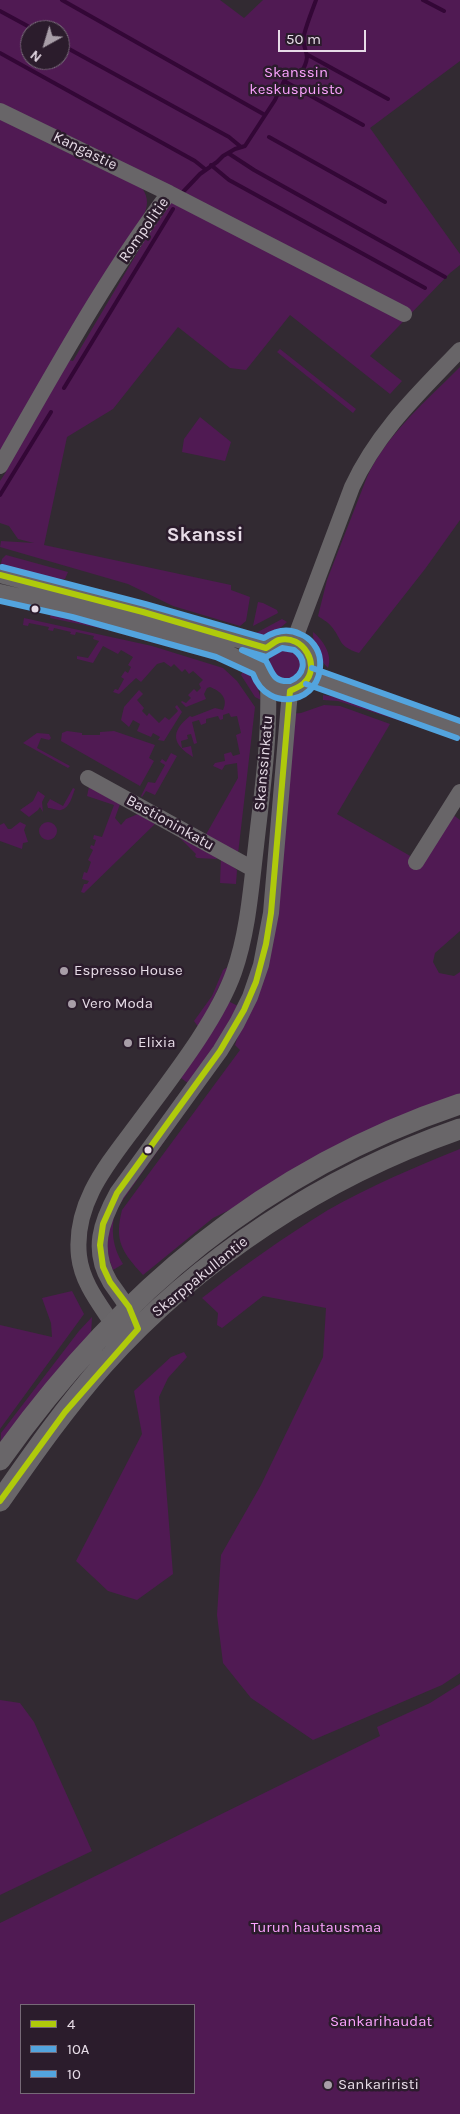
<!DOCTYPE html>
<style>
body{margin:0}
#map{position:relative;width:460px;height:2114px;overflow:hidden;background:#322a32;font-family:Karla,sans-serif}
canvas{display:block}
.legend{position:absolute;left:20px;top:2004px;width:175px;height:90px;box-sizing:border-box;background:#2b1c2c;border:1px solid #766977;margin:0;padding:6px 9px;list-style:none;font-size:15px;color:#e7dce7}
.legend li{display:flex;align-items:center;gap:10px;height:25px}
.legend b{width:25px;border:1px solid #766977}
.north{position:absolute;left:20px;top:20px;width:50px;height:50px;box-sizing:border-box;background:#2b1c2c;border:1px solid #766977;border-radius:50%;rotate:219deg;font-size:14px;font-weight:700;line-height:20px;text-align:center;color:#e7dce7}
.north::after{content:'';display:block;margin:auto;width:18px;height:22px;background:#a89ea8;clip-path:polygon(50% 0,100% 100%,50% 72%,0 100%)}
.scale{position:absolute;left:278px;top:30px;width:88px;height:22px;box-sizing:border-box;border:2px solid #e7dce7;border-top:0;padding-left:6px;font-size:15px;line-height:18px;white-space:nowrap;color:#e7dce7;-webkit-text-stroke:4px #2b1c2c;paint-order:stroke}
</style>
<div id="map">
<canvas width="460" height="2114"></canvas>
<ul class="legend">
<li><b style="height:6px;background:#afca0b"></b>4</li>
<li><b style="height:6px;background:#53a4de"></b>10A</li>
<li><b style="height:6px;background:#53a4de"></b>10</li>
</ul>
<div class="north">N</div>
<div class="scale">50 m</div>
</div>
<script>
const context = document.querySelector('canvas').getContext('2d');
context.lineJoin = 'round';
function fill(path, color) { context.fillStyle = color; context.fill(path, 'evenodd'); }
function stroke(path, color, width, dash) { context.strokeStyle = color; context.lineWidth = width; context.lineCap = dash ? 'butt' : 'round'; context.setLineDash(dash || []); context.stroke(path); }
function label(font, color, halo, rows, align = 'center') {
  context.font = font + ' Karla,sans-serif'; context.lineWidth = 5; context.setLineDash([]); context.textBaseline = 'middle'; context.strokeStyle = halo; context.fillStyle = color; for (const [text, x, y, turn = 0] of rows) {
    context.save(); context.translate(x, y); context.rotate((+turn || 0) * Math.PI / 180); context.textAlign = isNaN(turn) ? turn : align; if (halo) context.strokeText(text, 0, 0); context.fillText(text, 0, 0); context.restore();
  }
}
fill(new Path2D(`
 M 0,0 L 220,0 L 244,18 L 263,0 L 460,0 L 460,61 L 370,128 L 460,254 L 460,265 L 450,273 L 370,356 L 402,381 L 390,394 L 290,315 L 246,370 L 230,368 L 178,327 L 113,409 L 67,437 L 44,545 L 231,585 L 231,590 L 250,597 L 246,621 L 240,626 L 173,606 L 128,584 L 0,547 L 1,541 L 34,543 L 18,539 L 9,526 L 0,523 L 0,481 L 6,472 L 9,457 L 0,453 L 0,115 L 142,188 C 149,198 148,206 143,217 L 58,358 L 73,361 L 162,211 L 167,188 L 0,106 ZM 30,30 L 60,30 L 60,60 L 30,60 Z
 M 280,349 L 356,409 L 353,413 L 277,352 Z
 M 460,367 L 460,520 L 425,569 L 359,653 C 337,646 343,640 331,626 C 328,622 322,619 318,616 L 327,580 L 367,477 C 386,435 428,399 460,367 Z
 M 200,417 L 231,442 L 225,461 L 182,452 L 184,439 Z
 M 6,555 L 68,572 L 65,579 L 44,578 L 0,568 L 2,559 Z
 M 258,602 L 263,603 L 277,610 L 278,613 L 253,626 Z
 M 51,612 L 77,614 L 231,657 L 229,664 L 143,637 L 50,618 Z
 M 24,618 L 152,646 L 223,668 L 237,681 L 255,707 L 238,854 L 204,838 L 238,778 L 237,763 L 225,765 L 222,770 L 213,766 L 215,763 L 225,761 L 224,754 L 231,752 L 233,756 L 240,754 L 236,735 L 241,733 L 237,716 L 231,717 L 229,713 L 223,715 L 223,719 L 220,720 L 218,716 L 206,719 L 206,723 L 201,725 L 199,720 L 192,722 L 197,743 L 194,744 L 191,734 L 187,735 L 188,739 L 181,741 L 182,748 L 191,746 L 193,757 C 172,744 170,732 190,716 L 192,717 L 215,708 L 223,710 C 229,698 220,691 210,687 L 207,688 L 204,694 L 206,699 L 186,707 L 181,702 L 182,701 L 186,703 L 191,698 L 188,695 L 194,689 L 197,692 L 201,688 L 199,684 L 203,680 L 193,671 L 189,674 L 185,669 L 182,672 L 174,664 L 171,667 L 164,662 L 157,664 L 141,682 L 136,678 L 119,694 L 113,692 L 115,689 L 118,690 L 124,679 L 121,677 L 125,671 L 128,673 L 131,667 L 128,665 L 133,657 L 121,650 L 118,654 L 103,646 L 93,663 L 77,659 L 77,656 L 88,658 L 99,641 L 93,639 L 94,636 L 76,632 L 75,635 L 70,634 L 71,632 L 54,628 L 53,631 L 48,630 L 49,627 L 29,623 L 28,626 L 23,625 Z
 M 282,619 L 287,622 C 277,631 267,639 253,637 L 256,633 Z
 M 313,632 C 323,640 333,655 328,668 C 318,658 313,646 313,632 Z
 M269 665a17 17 0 1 1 34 0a17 17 0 1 1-34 0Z
 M 244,668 L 257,685 L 261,700 L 255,697 L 241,675 Z
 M 139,690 L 143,694 L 137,700 L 144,708 L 142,711 L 147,716 L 149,713 L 159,723 L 165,717 L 169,720 L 178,711 L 175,707 L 177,705 L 182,712 L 164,741 L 158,740 L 160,737 L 153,733 L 151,737 L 137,731 L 140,724 L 133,720 L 129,727 L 121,720 L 124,707 Z
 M 323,695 L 348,699 L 460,738 L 460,740 L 338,701 L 323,700 Z
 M 324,705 L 340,706 L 390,724 L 337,814 L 412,857 L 452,814 L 460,820 L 460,931 L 435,953 L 433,962 L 439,973 L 454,976 L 460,972 L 460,1097 L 213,1218 L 143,1275 C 122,1252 114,1241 122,1210 L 240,1050 L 235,1045 L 244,1018 L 259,983 L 291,714 L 301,713 Z
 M 67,731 L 82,733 L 82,735 L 100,735 L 100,732 L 114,731 L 155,745 L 149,758 L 154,761 L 140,786 L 61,741 L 62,733 Z
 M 37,733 L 49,734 L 51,738 L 49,740 L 41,738 L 37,748 L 70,766 L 68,768 L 23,743 Z
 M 171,753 L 177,756 L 155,795 L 146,791 L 142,797 L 141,796 L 148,782 L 155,783 L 165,765 L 160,762 L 162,759 L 166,762 Z
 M 89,787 L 120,804 L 115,818 L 121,825 L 126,819 L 138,814 L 155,824 L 84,893 L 81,892 L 84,884 L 87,884 L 89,881 L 82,879 L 84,872 L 87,873 L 91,862 L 88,860 L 93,850 L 90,848 L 91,845 L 94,846 L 96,840 L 93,839 L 94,835 L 102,837 L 114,805 L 87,796 Z
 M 73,788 L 75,789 C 72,796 70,808 61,810 C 57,811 52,808 48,808 L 47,804 L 50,799 L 63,806 Z
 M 38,791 L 45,796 L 42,802 L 43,812 L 40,807 L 38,810 L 29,817 L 20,810 L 33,801 Z
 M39 831a9 9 0 1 1 18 0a9 9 0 1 1-18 0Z
 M 20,822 L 26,825 L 24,830 L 28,842 L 23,843 L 22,849 L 0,841 L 0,825 L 4,823 L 8,829 L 11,829 Z
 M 175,833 L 213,853 L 217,859 L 197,858 L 195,856 L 196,854 Z
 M 221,857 L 237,870 L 236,884 L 220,883 Z
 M 229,966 L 199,1028 L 194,1021 L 212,996 L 223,970 Z
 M 226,1000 L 240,1007 L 189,1084 L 177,1075 Z
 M 183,1115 L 115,1211 C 111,1231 112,1246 123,1264 L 113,1270 L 105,1247 L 112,1209 Z
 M 460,1149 L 460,1673 L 442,1685 L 313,1740 L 251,1698 L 223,1663 L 217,1615 L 221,1555 L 261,1485 L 323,1357 L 326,1308 L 263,1296 L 222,1328 L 217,1325 L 218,1313 L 202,1298 C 243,1266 284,1237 328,1210 C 370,1186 415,1167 460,1149 Z
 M 72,1291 L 84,1314 L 0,1429 L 0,1325 L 52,1337 L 51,1323 L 42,1298 Z
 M 92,1317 L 91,1335 L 0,1450 L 1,1433 L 79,1331 Z
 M 184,1352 L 187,1357 L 168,1378 L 159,1397 L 173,1574 L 137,1600 L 108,1591 L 76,1561 L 142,1434 L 134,1391 L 171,1357 Z
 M 460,1684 L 460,2114 L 0,2114 L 0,1923 L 380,1736 L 377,1727 L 430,1703 ZM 194,2005 L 194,2093 L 21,2093 L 21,2005 Z
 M 0,1700 L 20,1703 L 34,1722 L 92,1851 L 0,1895 Z`), '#501a53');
stroke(new Path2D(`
 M 62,0 L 265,115
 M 423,0 L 444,11
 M 0,11 L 35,30
 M 60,44 L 229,137 L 241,147
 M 0,53 L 195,161 L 205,169
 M 308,55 L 388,99
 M 284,81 L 363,125
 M 269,137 L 385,202
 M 228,153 L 254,170 L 445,277
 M 211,165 L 229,180 L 425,288
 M 182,193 L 200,174 L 217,162 L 223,156 L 235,149 L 245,146 L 275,100 L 284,81 L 291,72 L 301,73 C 314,51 301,53 304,35 C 307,23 312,11 316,0
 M 64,388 L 173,209
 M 0,495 L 51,412`), '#330736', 4);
stroke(new Path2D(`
 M 0,111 L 169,193
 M 0,466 C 53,374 105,278 169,193 L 404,314
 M 0,575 L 143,612 L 266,648
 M 0,592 L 74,609 L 219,649 L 260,668
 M260 665a26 26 0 1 1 52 0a26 26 0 1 1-52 0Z
 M 294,641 L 352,487 C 378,431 418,394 460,350
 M 309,676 L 460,730
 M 88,778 L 253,869
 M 416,862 L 460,792
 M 133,1318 C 127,1304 118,1294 110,1282 C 91,1250 101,1222 117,1193 L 220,1051 L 237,1023 L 250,997 L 261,965 L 271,913 L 290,691
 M 123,1325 L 112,1323 C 98,1302 82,1282 79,1256 C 73,1201 111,1160 141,1119 C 172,1077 217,1020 234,972 C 248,932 251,888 256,846 C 262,792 270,739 268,684`), '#686568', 16);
stroke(new Path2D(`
 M 0,1460 C 118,1294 265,1169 460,1104
 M 0,1501 C 33,1454 65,1408 103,1365 C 199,1258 324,1176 460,1129`), '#696669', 21);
stroke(new Path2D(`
 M 0,575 L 143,612 L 266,648 C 270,646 275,641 279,640 C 303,634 322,666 304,683 C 300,687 294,689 290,691 L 271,913 L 266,944 L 256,982 L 244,1010 L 220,1051 L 117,1193 L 103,1224 L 100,1245 L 103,1267 L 110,1282 L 129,1307 L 138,1329 L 65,1412 L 0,1501`), '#afca0b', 6);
stroke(new Path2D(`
 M 282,648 L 294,650 C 308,660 304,675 290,681 C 273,682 273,673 266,661 L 242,650 L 266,657 Z
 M 306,684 L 457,738`), '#53a4de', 6);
stroke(new Path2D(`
 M 0,601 L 72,617 L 216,657 L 253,674 C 268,715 324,703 320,660 C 319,649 311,638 300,634 C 288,628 275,631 264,638 L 145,604 L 2,567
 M 312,668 L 460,721`), '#53a4de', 6);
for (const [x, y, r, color] of [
 [35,609,4.5,"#e7dce7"],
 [64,971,5,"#a89ea8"],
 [72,1004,5,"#a89ea8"],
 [128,1043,5,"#a89ea8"],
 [148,1150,4.5,"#e7dce7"],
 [328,2085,5,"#a89ea8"]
]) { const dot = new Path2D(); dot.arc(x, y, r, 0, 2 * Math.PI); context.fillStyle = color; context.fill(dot); stroke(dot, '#2b1c2c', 2); }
label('15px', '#fca3ff', '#2b1c2c', [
 ["Skanssin",296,73],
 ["keskuspuisto",296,90],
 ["Turun hautausmaa",316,1928],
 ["Sankarihaudat",381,2022]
]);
label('15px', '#e7dce7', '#2b1c2c', [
 ["Kangastie",85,151,26],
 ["Rompolitie",144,230,-55],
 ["Skanssinkatu",264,763,-85],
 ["Bastioninkatu",170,823,29],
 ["Skarppakullantie",200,1277,-39]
]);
label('15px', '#e7dce7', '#2b1c2c', [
 ["Espresso House",74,971],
 ["Vero Moda",82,1004],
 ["Elixia",138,1043],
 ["Sankariristi",338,2085]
], 'left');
label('bold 20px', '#e7dce7', '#2b1c2c', [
 ["Skanssi",205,535]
]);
</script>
